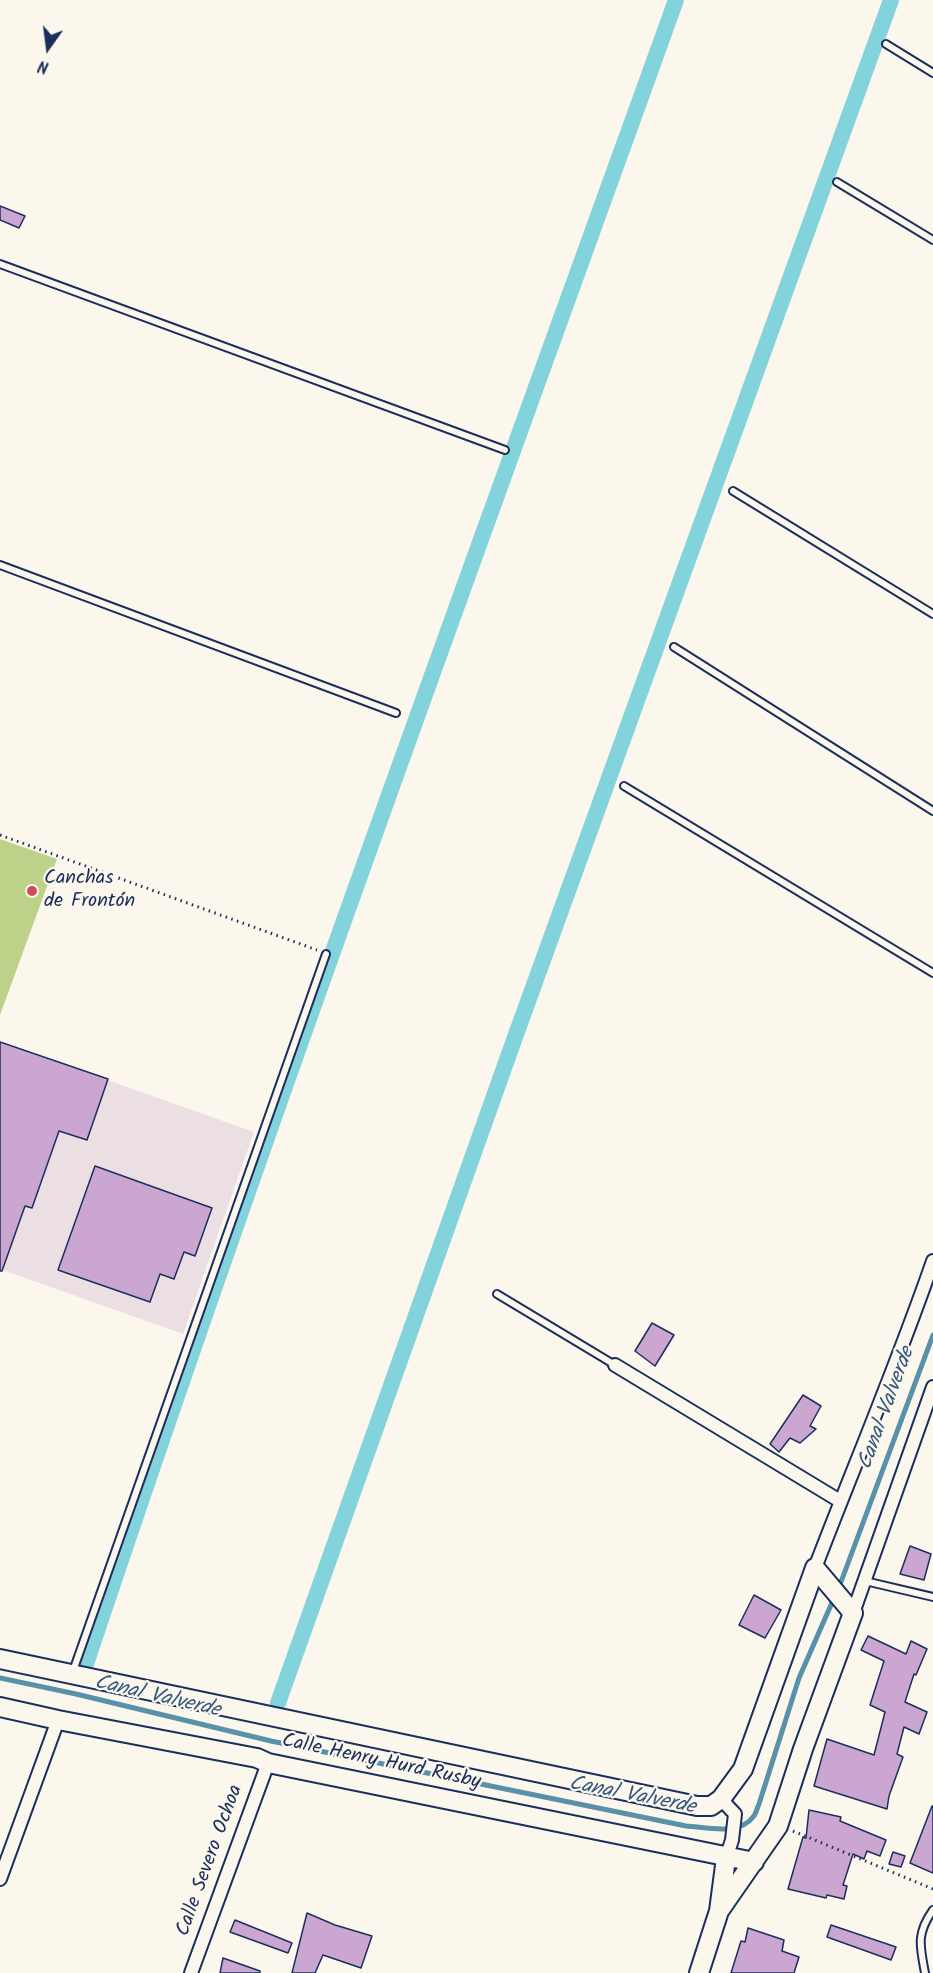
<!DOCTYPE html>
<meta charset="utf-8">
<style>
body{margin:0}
#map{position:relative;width:933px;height:1973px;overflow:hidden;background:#fbf7ec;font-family:Kalam,sans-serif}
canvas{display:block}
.north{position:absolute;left:18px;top:18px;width:60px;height:60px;-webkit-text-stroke:4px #fbf7ec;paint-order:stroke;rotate:194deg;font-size:16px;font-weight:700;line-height:24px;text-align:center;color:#1b2f5e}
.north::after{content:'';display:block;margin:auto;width:21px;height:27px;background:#1b2f5e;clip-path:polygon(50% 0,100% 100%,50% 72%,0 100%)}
</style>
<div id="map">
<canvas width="933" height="1973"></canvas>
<div class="north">N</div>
</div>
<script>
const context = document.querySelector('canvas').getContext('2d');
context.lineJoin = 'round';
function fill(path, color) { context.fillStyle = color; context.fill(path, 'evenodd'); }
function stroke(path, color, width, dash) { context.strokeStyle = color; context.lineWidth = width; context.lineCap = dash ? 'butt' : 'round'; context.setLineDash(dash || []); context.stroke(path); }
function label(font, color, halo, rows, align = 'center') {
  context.font = font + ' Kalam,sans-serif'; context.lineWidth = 4.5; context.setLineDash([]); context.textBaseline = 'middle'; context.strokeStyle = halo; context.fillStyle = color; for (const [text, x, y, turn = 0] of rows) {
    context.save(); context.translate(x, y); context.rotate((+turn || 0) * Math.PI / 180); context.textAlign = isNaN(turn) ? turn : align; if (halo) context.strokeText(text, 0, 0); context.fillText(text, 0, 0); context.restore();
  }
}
fill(new Path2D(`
 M 0,1042 L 254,1132 L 183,1334 L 0,1269 Z`), '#ecdfe4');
fill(new Path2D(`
 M 0,839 L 57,859 L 0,1015 Z`), '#bdd288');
stroke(new Path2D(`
 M 838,1590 L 933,1335
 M 0,1678 L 76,1694 L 271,1741 L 686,1826 C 706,1827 739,1836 753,1817 C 756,1814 757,1808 759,1804 L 799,1678 L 834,1598`), '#5991aa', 5);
stroke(new Path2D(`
 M 85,1667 C 272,1108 476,555 676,0
 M 278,1703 L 514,1040 L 891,0`), '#83d3dd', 16);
const building = new Path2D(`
 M 0,206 L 25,216 L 19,228 L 0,220 Z
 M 0,1042 L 108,1079 L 87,1140 L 59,1131 L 32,1208 L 25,1206 L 2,1271 L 0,1271 Z
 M 95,1166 L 212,1208 L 195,1256 L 184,1252 L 174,1279 L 160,1274 L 150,1302 L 58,1270 Z
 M 652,1323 L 674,1335 L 655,1366 L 635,1351 Z
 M 803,1395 L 821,1406 L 810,1426 L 816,1429 L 800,1443 L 790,1438 L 779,1452 L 770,1444 Z
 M 910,1546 L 931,1554 L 924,1580 L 900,1574 Z
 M 754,1595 L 781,1610 L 765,1638 L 739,1625 Z
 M 868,1636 L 906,1654 L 911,1641 L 927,1649 L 916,1675 L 914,1674 L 905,1702 L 927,1712 L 919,1734 L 904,1727 L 897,1754 L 903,1757 L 889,1796 L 887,1809 L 814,1786 L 827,1739 L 874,1755 L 885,1712 L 870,1705 L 884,1661 L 861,1650 Z
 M 932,1806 L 933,1806 L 933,1873 L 910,1863 Z
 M 809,1810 L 841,1817 L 840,1821 L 886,1840 L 880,1856 L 867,1851 L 864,1859 L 853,1854 L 843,1885 L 847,1886 L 844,1899 L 827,1895 L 826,1898 L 788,1889 L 803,1837 L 806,1838 Z
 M 893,1852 L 905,1856 L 901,1867 L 889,1864 Z
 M 307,1913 L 335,1925 L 372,1936 L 361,1968 L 323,1955 L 315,1973 L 292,1973 Z
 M 235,1920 L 292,1943 L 288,1953 L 230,1932 Z
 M 831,1925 L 896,1947 L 891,1960 L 827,1937 Z
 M 748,1928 L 784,1940 L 782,1951 L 799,1957 L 794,1973 L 731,1973 L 741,1941 L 745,1942 Z
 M 223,1958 L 260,1971 L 260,1973 L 220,1973 Z`);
fill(building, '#caa6d0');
stroke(building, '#1b2f5e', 1.5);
const lane = new Path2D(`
 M 886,44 L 933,73
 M 837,182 L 933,240
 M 0,264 L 505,450
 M 733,491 L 933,614
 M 0,565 L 396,713
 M 674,647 L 933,811
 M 624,786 L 933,973
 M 497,1294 L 615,1365
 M 865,1581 L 933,1597
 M 73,1671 L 326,954
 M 925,1973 C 920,1946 916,1934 933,1910`);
const street = new Path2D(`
 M 615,1365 L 840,1501
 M 815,1568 C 854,1466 897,1365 933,1261
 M 853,1613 L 933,1387
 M 721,1799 L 735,1814 L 732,1840 L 726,1858
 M 0,1879 L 58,1720
 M 191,1973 L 268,1763`);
const secondary = new Path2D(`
 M 0,1659 L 697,1806 L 711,1806 L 721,1799 L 743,1769 L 815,1568 L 853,1613 L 803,1749 L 778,1826 L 719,1911
 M 0,1707 L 58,1720 L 257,1758 L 268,1763 L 754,1862
 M 699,1973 L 719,1911 L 726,1858`);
stroke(lane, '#1b2f5e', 10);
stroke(street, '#1b2f5e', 16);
stroke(secondary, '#1b2f5e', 22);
stroke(new Path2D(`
 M 0,835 L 317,950
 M 793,1831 L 933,1889`), '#1b2f5e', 3, [1.5, 4.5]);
stroke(lane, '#fbf7ec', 6);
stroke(street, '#fbf7ec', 12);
stroke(secondary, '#fbf7ec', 18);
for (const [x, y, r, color] of [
 [32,891,6,"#d1495b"]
]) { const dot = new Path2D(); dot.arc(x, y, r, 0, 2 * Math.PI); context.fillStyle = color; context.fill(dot); stroke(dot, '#fbf7ec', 2); }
label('20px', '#1b2f5e', '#fbf7ec', [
 ["Canchas",44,880],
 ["de Frontón",44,903]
], 'left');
label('20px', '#1b2f5e', '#fbf7ec', [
 ["Calle Henry Hurd Rusby",381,1763,12],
 ["Calle Severo Ochoa",211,1861,-70]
]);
label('italic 21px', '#35587e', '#fbf7ec', [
 ["Canal Valverde",888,1409,-70],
 ["Canal Valverde",157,1698,13],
 ["Canal Valverde",632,1797,11]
]);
</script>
